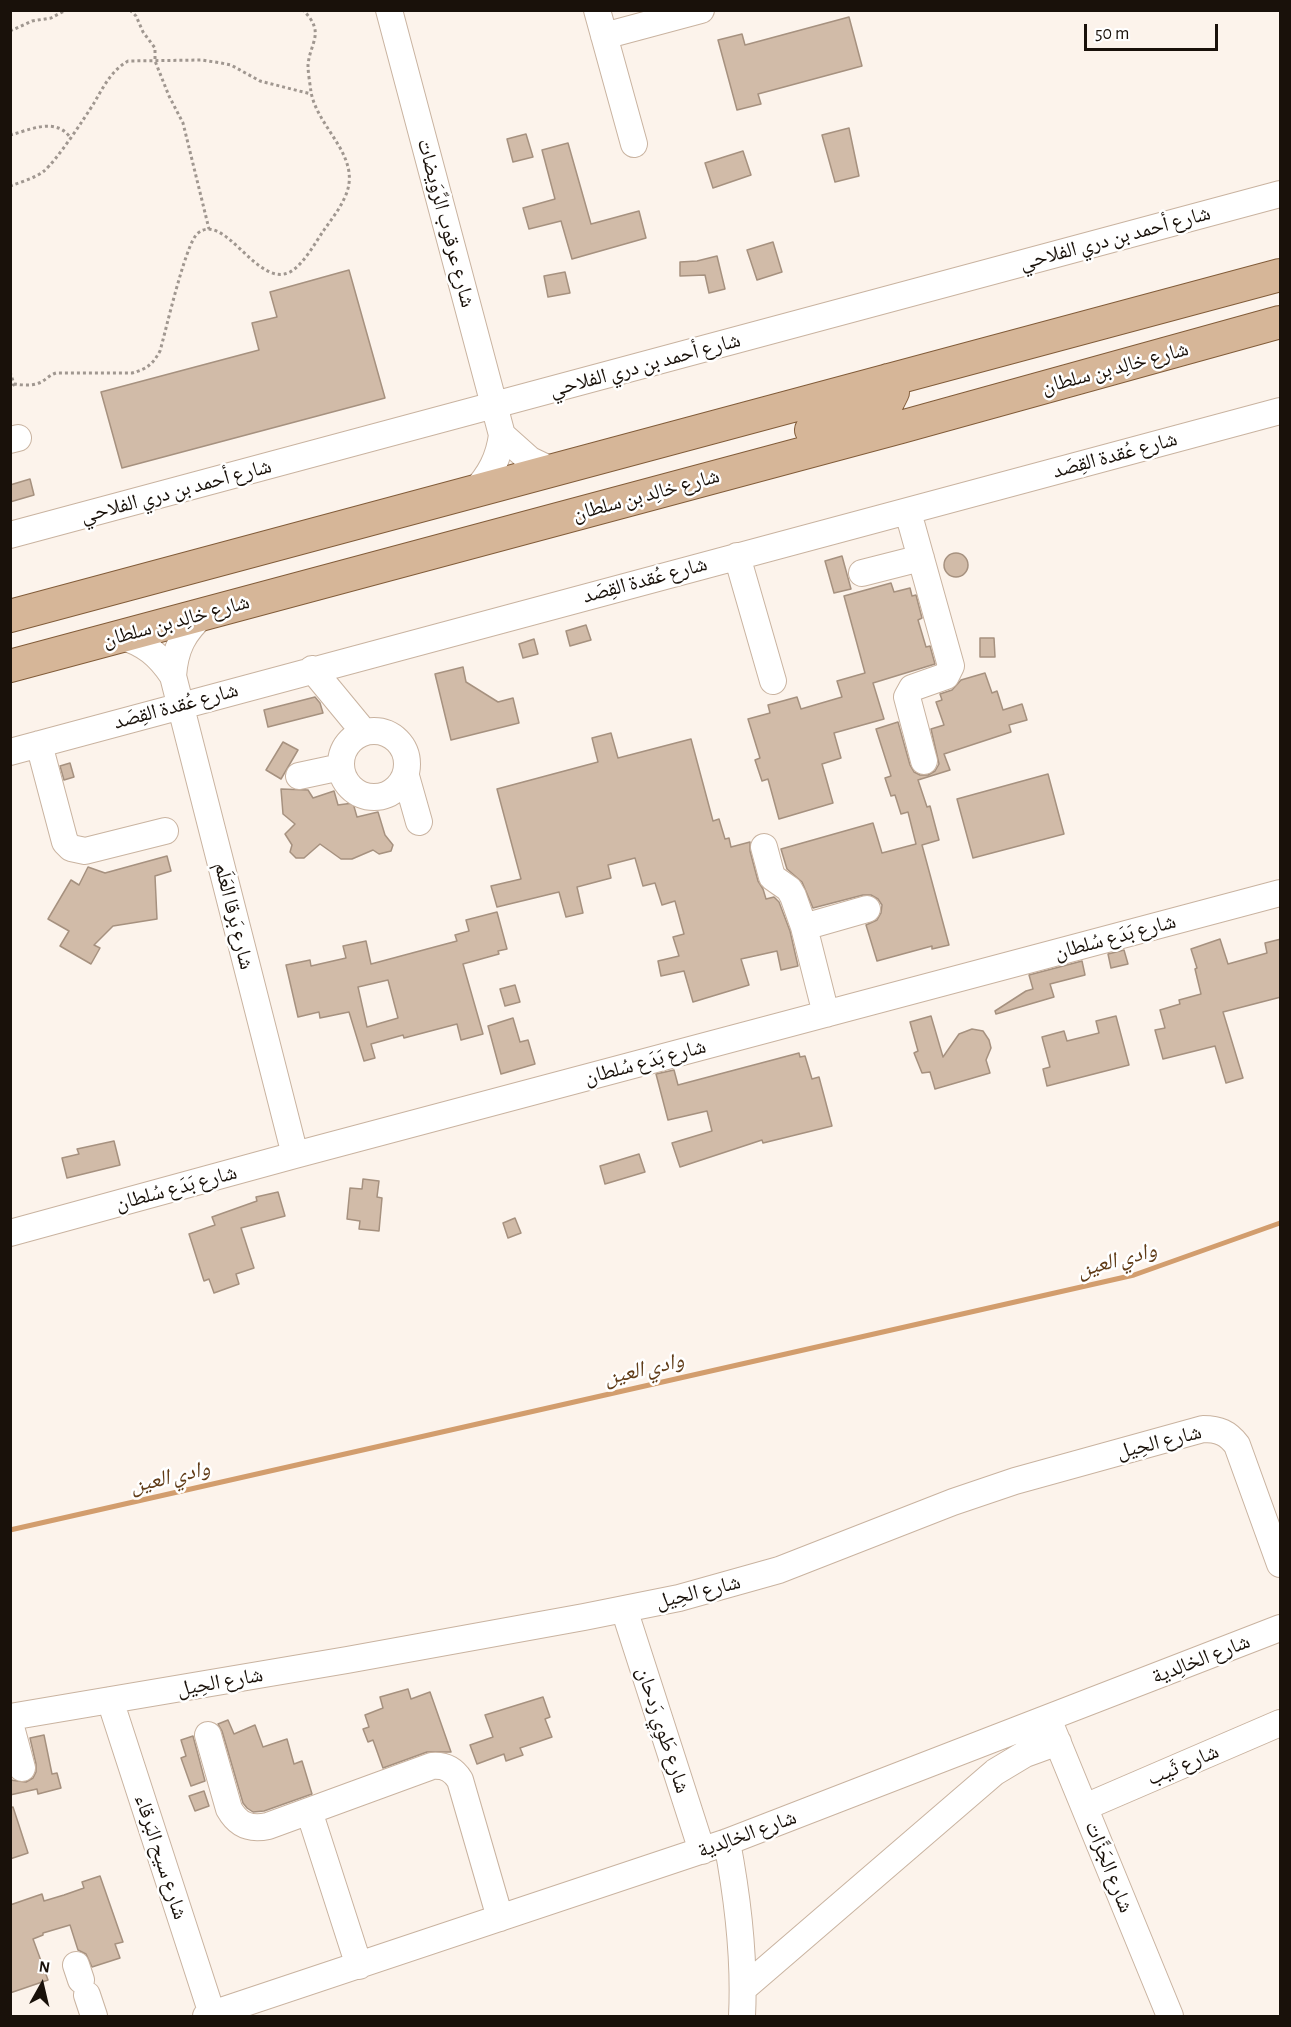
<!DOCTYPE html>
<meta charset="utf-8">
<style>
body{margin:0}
#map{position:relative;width:1291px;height:2027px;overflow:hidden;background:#fcf3eb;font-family:"Alegreya Sans",sans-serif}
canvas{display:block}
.frame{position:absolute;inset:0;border:12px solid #19110a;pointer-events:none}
.north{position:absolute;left:12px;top:1955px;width:60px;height:60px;-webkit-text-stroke:4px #fff;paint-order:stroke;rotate:8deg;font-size:16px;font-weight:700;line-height:24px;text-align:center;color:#19110a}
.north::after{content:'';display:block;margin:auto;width:21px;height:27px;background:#19110a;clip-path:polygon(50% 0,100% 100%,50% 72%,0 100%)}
.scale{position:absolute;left:1084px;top:24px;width:134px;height:27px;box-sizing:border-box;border:3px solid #19110a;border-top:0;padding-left:8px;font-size:18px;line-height:21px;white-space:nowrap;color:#19110a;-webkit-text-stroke:4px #fff;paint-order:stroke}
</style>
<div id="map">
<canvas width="1291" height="2027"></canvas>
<div class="frame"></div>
<div class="north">N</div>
<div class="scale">50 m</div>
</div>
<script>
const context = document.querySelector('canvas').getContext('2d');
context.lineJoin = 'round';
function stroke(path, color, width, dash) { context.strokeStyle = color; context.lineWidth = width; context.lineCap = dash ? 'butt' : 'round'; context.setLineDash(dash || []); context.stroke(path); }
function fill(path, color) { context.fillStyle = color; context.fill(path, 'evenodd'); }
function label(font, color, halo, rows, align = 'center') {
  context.font = font + ' "Alegreya Sans","Noto Naskh Arabic",sans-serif'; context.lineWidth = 5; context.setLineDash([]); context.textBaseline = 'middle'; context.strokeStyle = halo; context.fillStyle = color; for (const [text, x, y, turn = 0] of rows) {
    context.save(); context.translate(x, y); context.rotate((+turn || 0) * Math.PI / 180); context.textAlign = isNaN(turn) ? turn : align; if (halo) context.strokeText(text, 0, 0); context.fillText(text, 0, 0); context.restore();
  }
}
stroke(new Path2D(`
 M 10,1530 L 1134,1275 L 1280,1223`), '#d29d6d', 5);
const building = new Path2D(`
 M 849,17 L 862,66 L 758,94 L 761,104 L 737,110 L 718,40 L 742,34 L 745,45 Z
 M 849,128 L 859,176 L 835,182 L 822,135 Z
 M 526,134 L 533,157 L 513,162 L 507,139 Z
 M 568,143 L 591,224 L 639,211 L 646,238 L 572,259 L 561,221 L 529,229 L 523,208 L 555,199 L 542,150 Z
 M 743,151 L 751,175 L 713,188 L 705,163 Z
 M 773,242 L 782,272 L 757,280 L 747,250 Z
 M 717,256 L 725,289 L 709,293 L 705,275 L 680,276 L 680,262 L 697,261 Z
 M 349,270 L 385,398 L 122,468 L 101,392 L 259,350 L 252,323 L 277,317 L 270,292 Z
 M 565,272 L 570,293 L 548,297 L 544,276 Z
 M 30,479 L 34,495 L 10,502 L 10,485 Z
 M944 565a12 12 0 1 1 24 0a12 12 0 1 1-24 0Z
 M 842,556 L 851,589 L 834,593 L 825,561 Z
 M 891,583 L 894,592 L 910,588 L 912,596 L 916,595 L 922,618 L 918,620 L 926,647 L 930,646 L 935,664 L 873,683 L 884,719 L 834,733 L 841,758 L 822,764 L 833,803 L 779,819 L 768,779 L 762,781 L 755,760 L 760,758 L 748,719 L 770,713 L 768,705 L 797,697 L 801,709 L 842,697 L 837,681 L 865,673 L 844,596 Z
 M 586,625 L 591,640 L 570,646 L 566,631 Z
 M 980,638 L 994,638 L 995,657 L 980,657 Z
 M 534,639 L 538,654 L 523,658 L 519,644 Z
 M 463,667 L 466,682 L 498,702 L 513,698 L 519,723 L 451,740 L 435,674 Z
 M 985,673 L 992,693 L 997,691 L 1003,710 L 1022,704 L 1027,720 L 1009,725 L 1011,732 L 944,754 L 950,770 L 918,780 L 927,807 L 930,806 L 939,840 L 922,845 L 949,945 L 932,949 L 932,946 L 877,961 L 866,925 L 877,920 L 881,913 L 882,905 L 878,899 L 871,895 L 863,895 L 813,908 L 802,882 L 787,869 L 781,849 L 873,823 L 882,853 L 916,844 L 908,812 L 901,814 L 895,795 L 891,796 L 885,778 L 891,776 L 876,729 L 898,722 L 910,765 L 914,772 L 920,775 L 928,775 L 935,771 L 939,764 L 931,729 L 944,725 L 936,702 L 942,700 L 940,694 L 952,690 L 961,680 Z
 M 315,697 L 320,703 L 323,713 L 268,727 L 264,710 Z
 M 611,733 L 618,758 L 691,739 L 713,821 L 719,819 L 725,839 L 729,838 L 731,847 L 750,842 L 750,851 L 758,881 L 763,889 L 766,899 L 774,897 L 779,902 L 790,931 L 798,966 L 781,970 L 777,951 L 741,959 L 749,985 L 693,1002 L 684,971 L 661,976 L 658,961 L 679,956 L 673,937 L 684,934 L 675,901 L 662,905 L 655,883 L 643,886 L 635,858 L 608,865 L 611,878 L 577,887 L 583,913 L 566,917 L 559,892 L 497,907 L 491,886 L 521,879 L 497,789 L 598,762 L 592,738 Z
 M 283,742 L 298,750 L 281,779 L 266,770 Z
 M 70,763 L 74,777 L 64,780 L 60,766 Z
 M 1048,774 L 1064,834 L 973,858 L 957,799 Z
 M 281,789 L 308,790 L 313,798 L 334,791 L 338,805 L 353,803 L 357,817 L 378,812 L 385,835 L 393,845 L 391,851 L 379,854 L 373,850 L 352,859 L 341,859 L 320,844 L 304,858 L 296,858 L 290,852 L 292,845 L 285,834 L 295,824 L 283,814 Z
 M 167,856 L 171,871 L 155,876 L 157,919 L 113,926 L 94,945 L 100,948 L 91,964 L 60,946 L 69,931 L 48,919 L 71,880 L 79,885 L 88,867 L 105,873 Z
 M 497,912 L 507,949 L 498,951 L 499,954 L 463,964 L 483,1034 L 461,1040 L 457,1024 L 404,1038 L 403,1035 L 371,1044 L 375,1058 L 364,1061 L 349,1012 L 320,1018 L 319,1012 L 298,1017 L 286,965 L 310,960 L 311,966 L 346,958 L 343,946 L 366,941 L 371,964 L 457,941 L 455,935 L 469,931 L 466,920 ZM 388,980 L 398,1018 L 367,1027 L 358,987 Z
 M 1220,939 L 1228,964 L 1267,953 L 1265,943 L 1281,939 L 1281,997 L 1223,1012 L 1243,1078 L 1226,1083 L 1215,1046 L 1163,1059 L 1155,1030 L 1165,1028 L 1160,1010 L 1180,1004 L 1179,1000 L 1201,994 L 1195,969 L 1197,968 L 1191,949 Z
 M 1124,950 L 1128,964 L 1111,968 L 1108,954 Z
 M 1082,961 L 1085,975 L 1050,984 L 1054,997 L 996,1014 L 995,1011 L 1026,991 L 1033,989 L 1029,975 Z
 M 515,985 L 520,1002 L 505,1006 L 500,989 Z
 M 931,1016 L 943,1057 L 959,1034 L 972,1029 L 983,1031 L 989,1040 L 991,1048 L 986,1060 L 990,1073 L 935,1089 L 930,1072 L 922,1073 L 914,1053 L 918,1051 L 910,1022 Z
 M 1116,1016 L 1129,1065 L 1047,1086 L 1043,1069 L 1050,1067 L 1042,1037 L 1064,1031 L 1067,1041 L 1099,1033 L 1096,1021 Z
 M 513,1018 L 520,1042 L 528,1040 L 535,1064 L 501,1074 L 488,1026 Z
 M 799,1053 L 800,1057 L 805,1056 L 812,1079 L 819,1077 L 832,1126 L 763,1143 L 762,1140 L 680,1167 L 672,1143 L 712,1131 L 707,1111 L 668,1120 L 656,1074 L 674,1070 L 678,1085 Z
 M 114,1141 L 120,1165 L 67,1178 L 62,1158 L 79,1154 L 77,1149 Z
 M 639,1154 L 645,1172 L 605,1184 L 600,1166 Z
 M 363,1179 L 379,1181 L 377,1197 L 382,1198 L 379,1231 L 359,1229 L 360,1221 L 347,1219 L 350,1188 L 362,1189 Z
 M 278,1192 L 285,1216 L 241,1228 L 254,1268 L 236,1274 L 239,1284 L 214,1293 L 209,1279 L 204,1281 L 189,1234 L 215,1225 L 212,1217 L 257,1201 L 256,1197 Z
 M 515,1218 L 521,1233 L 508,1238 L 503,1223 Z
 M 408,1689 L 411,1699 L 430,1692 L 451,1752 L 427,1752 L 383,1768 L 373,1740 L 368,1742 L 363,1729 L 369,1727 L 365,1715 L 383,1708 L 380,1697 Z
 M 543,1697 L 550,1717 L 545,1719 L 552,1737 L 520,1748 L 523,1755 L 506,1761 L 504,1754 L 477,1764 L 470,1745 L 493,1737 L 485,1715 Z
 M 228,1720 L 234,1734 L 255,1725 L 263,1747 L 287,1739 L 294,1764 L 302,1761 L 312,1794 L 264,1811 L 253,1812 L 247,1808 L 243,1803 L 222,1731 L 218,1724 Z
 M 44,1735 L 52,1774 L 57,1773 L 61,1788 L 38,1794 L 37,1789 L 10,1795 L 10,1780 L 26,1782 L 33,1778 L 36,1772 L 36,1764 L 30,1738 Z
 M 193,1736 L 205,1781 L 191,1786 L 181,1758 L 186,1756 L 181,1740 Z
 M 204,1791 L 209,1806 L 195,1811 L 189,1796 Z
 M 13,1807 L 28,1853 L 10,1859 L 10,1808 Z
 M 100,1876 L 123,1942 L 115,1944 L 120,1958 L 92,1967 L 86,1954 L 78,1950 L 70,1925 L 43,1933 L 43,1935 L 33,1939 L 48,1980 L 10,1993 L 10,1905 L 42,1894 L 44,1901 L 64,1895 L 84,1888 L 82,1882 Z`);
fill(building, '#d1bba8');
stroke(building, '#a6917f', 1.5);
const minor = new Path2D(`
 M 389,10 L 502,435 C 499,458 490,475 474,492
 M 597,10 L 634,144
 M 604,36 L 701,10
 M 502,435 L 530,460 L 553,471
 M 10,440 L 18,438
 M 908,512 L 951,666 L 946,676 L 912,688 L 907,697 L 924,761
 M 10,535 L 1280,194
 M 737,556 L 773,681
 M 862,573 L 921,558
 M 120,636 C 145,643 159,655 173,676 L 295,1155
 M 312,669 L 364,732
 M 173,676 C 175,649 183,632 204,614
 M341 764a33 33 0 1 1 66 0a33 33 0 1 1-66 0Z
 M 39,744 L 65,842 L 71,848 L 85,851 L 165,831
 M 10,752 C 433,635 857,525 1280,411
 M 299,776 L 341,767
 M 406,776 L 419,822
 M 764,847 L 772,877 L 789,889 L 793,896 L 804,927 L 826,1014
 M 804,927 L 867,909
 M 10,1233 L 295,1155 L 1280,893
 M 624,1609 L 702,1851
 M 110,1700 L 212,2014
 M 10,1717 L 347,1660 L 584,1617 L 679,1598 L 779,1570 L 953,1502 L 1015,1481 L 1203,1429 C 1219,1429 1228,1433 1237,1445 L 1280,1564
 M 10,1723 L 22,1768
 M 1051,1726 L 1170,2016
 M 208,1735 L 229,1809 C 238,1825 250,1830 268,1826 L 432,1766 C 445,1765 453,1769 460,1780 L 500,1918
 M 1085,1807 L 1280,1723
 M 309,1811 L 359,1966
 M 727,1842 C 738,1900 745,1957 742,2016
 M 76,1965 L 81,1980
 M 744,1988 L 995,1772 L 1025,1754 L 1058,1742
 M 87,1995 L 94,2016
 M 206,2016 L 727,1842 L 1280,1628`);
const major = new Path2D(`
 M 811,430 L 882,408 L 887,404 L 893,392 L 888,380
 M 10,616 L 1280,275
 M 10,666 L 901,427 L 1280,322`);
stroke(minor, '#c9b3a0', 28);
stroke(major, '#825c39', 34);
stroke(new Path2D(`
 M 130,10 L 136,16 L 143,32 L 155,48 L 155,61 L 169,96 L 183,123 L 209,229
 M 10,31 L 32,21 L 51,18 L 66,10
 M 10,135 C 30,130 55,117 70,137
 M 10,186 C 21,182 35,178 44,171 C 57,160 84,119 94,103 C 104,86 111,71 128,61 L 202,60 L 221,63 L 231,65 L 260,81 L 311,94
 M 10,372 L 14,384 L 10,390
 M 14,384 C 22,385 32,386 39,383 C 45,381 49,375 56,373 L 132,373 C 147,369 153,364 160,351 C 166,330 185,246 197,234 C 224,209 257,289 290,272 C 304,264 315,243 324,230 C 331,220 339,210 344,199 C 365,158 318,130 311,92 C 310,84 308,73 308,65 C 310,42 326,33 303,10`), '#a09790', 3, [3, 3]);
stroke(minor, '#fff', 26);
stroke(major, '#d6b698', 32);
label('21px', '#19110a', '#fff', [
 ["شارع عرقوب الرِّوَيضات",446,223,75],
 ["شارع أحمد بن دري الفلاحي",1115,238,-15],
 ["شارع أحمد بن دري الفلاحي",645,365,-15],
 ["شارع خالِد بن سلطان",1115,368,-15],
 ["شارع عُقدة القِصَد",1115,455,-15],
 ["شارع أحمد بن دري الفلاحي",176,491,-15],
 ["شارع خالِد بن سلطان",646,495,-15],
 ["شارع عُقدة القِصَد",645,580,-15],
 ["شارع خالِد بن سلطان",176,621,-15],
 ["شارع عُقدة القِصَد",176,706,-15],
 ["شارع بَرقا العَلَم",234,916,76],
 ["شارع بَدَع سُلطان",1115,937,-15],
 ["شارع بَدَع سُلطان",645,1062,-15],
 ["شارع بَدَع سُلطان",176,1188,-15],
 ["شارع الحِيل",1159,1442,-14],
 ["شارع الحِيل",698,1592,-14],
 ["شارع الخالِدية",1201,1659,-21],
 ["شارع الحِيل",220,1682,-10],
 ["شارع طَوِي رَدحان",663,1730,72],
 ["شارع ثَيب",1183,1765,-23],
 ["شارع الخالِدية",747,1834,-20],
 ["شارع سيح البَرقاء",161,1857,72],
 ["شارع الجَزَّات",1109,1867,68]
]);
label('italic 22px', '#603c18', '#fff', [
 ["وادي العين",1117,1260,-15],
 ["وادي العين",644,1369,-13],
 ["وادي العين",170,1477,-13]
]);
</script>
